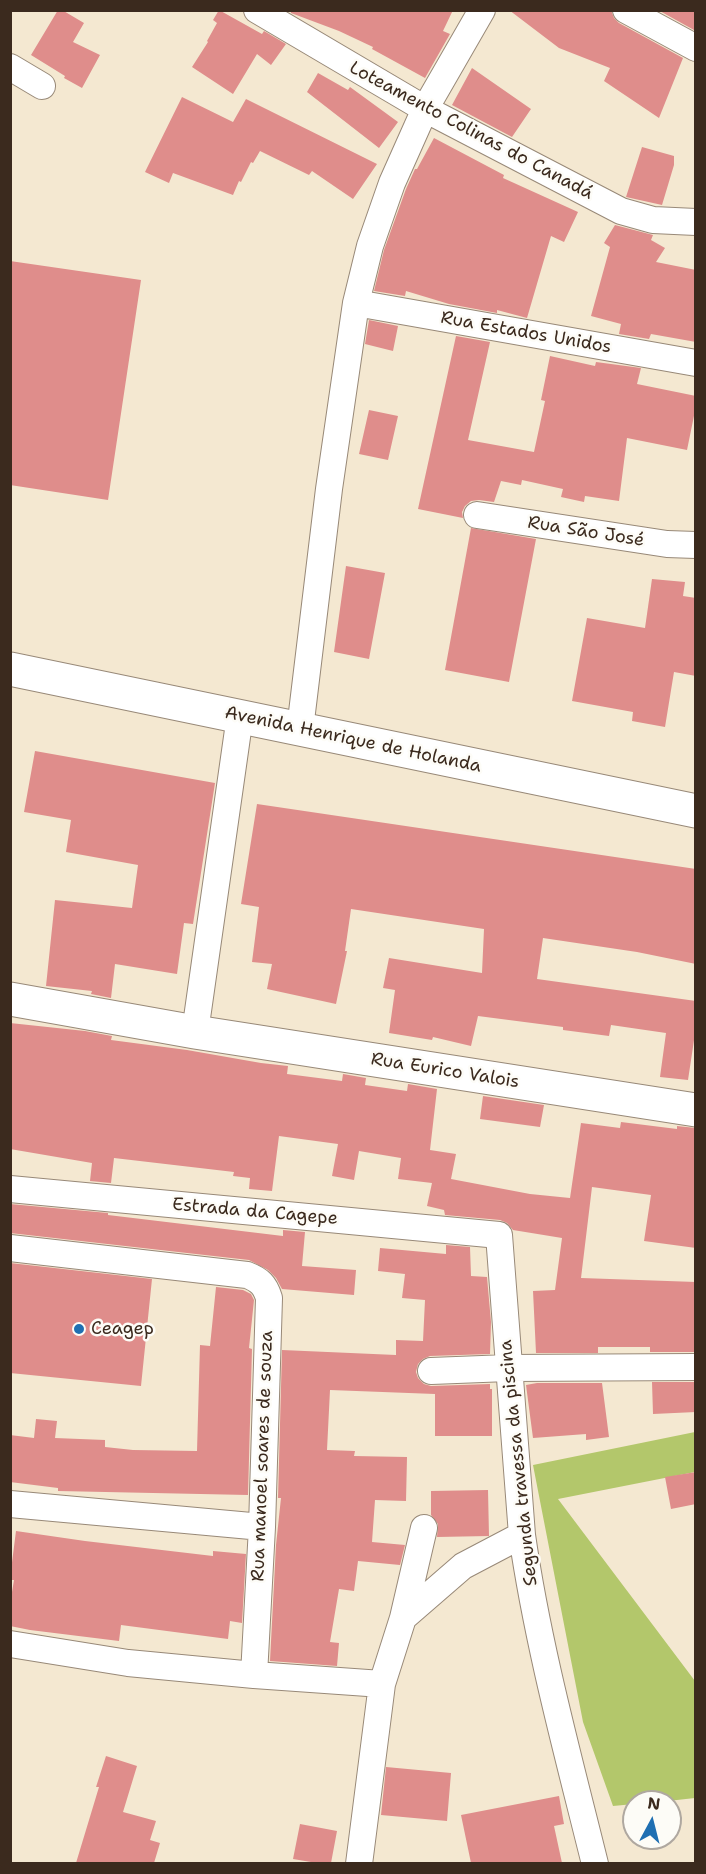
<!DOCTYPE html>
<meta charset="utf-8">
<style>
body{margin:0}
#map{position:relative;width:706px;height:1874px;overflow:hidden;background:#f4e8d1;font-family:"Shantell Sans",sans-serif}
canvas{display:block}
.frame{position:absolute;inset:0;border:12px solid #3b2a1e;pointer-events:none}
.north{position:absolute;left:622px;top:1790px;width:60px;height:60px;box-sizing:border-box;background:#fdfcf7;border:2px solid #afa8a0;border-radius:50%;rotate:7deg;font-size:16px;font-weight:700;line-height:24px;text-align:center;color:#3b2a1e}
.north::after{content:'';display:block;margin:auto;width:21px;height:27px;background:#1f6fb2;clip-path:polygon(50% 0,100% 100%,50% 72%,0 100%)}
</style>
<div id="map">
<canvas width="706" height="1874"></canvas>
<div class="frame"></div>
<div class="north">N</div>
</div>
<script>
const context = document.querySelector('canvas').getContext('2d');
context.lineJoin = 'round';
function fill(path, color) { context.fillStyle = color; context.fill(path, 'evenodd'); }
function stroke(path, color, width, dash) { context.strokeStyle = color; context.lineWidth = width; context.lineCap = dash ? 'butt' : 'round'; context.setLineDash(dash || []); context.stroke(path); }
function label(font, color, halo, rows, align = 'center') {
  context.font = font + ' "Shantell Sans",sans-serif'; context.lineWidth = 5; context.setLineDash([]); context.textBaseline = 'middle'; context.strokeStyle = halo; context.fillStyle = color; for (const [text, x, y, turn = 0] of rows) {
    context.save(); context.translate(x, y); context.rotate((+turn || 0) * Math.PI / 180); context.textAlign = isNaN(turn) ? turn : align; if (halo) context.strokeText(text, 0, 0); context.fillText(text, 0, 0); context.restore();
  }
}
fill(new Path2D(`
 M 695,1432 L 695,1472 L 558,1499 L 695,1681 L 695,1798 L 659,1802 L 634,1802 L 634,1804 L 613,1806 L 583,1722 L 533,1465 Z`), '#b3c76b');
fill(new Path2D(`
 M 58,10 L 62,10 L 84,23 L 73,42 L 100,55 L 82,88 L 64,78 L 65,76 L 31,55 Z
 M 219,10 L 262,34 L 264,31 L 286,44 L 271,65 L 257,54 L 233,94 L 192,67 L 208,42 L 207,41 L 217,23 L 213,20 Z
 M 291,10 L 453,10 L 443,31 L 450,34 L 425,78 L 372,49 L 373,47 L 339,31 L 291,13 Z
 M 509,10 L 611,10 L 614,18 L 619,23 L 683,58 L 659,118 L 604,81 L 610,68 L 559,48 Z
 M 658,10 L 696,10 L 694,30 Z
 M 472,68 L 531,109 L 512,137 L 452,105 Z
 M 318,73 L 348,90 L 350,87 L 398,122 L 379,148 L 307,92 Z
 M 182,97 L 233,122 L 246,99 L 377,164 L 353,199 L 312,171 L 309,175 L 260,151 L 253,163 L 251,162 L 241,182 L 239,181 L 233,195 L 173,173 L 169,183 L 145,172 Z
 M 434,138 L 504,175 L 503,178 L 578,212 L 564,242 L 551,236 L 527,318 L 497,310 L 497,313 L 449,304 L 406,291 L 405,296 L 374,291 L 384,250 L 406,189 L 415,169 L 417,169 Z
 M 642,147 L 674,156 L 674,165 L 662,205 L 626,197 Z
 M 615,225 L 653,235 L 651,240 L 665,248 L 656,262 L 696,270 L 696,342 L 651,334 L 649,339 L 619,334 L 621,324 L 591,316 L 610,247 L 604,243 Z
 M 10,261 L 141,280 L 108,500 L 10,485 Z
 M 369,320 L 398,326 L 393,351 L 365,344 Z
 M 456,336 L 490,342 L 468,440 L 534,452 L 545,401 L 541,400 L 550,356 L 595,366 L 596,362 L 641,368 L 637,384 L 696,396 L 696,406 L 687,450 L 627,438 L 619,501 L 585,496 L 584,502 L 561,497 L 563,489 L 522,480 L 521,485 L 501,481 L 494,502 L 479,500 L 471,501 L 465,506 L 462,512 L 463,518 L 418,509 Z
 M 369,410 L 398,416 L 388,460 L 359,454 Z
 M 471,528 L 536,539 L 509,682 L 445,670 Z
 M 346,566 L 385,573 L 369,659 L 334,652 Z
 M 652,579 L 685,582 L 683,596 L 696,598 L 696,676 L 674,672 L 665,727 L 632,721 L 633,712 L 572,701 L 587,618 L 645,628 Z
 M 35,751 L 215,783 L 193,924 L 184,923 L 177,974 L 115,964 L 111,998 L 91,994 L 92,991 L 46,986 L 55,900 L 132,908 L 138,865 L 66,852 L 71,820 L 24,812 Z
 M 257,804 L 696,869 L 696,964 L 637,952 L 543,938 L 537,979 L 696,1001 L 696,1027 L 688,1080 L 660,1077 L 666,1033 L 611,1025 L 609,1036 L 563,1030 L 563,1027 L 478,1016 L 471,1046 L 433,1037 L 432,1040 L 389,1033 L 395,990 L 383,988 L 389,958 L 482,973 L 484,929 L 351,909 L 345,951 L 347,951 L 336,1004 L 267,989 L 272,964 L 252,962 L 259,907 L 241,904 Z
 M 10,1023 L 85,1031 L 112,1036 L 111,1040 L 187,1050 L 261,1063 L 288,1066 L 287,1074 L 342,1081 L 343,1074 L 366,1078 L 365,1085 L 407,1091 L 408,1084 L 437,1089 L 430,1150 L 456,1154 L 451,1179 L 530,1194 L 570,1198 L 581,1123 L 620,1128 L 621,1122 L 677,1129 L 677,1126 L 696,1128 L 696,1248 L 644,1241 L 651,1195 L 592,1187 L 581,1278 L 696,1282 L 696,1352 L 650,1352 L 650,1347 L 598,1347 L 598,1353 L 536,1353 L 533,1291 L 555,1290 L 562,1238 L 513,1230 L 507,1223 L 500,1220 L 445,1215 L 444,1210 L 427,1206 L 432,1183 L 398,1179 L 401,1158 L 359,1151 L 354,1180 L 332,1176 L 338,1144 L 279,1136 L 272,1191 L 249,1189 L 250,1178 L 233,1176 L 234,1172 L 114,1158 L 111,1183 L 90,1181 L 92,1163 L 10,1149 Z
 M 483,1096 L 544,1105 L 540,1127 L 480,1119 Z
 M 10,1204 L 108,1213 L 108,1215 L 283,1236 L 283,1230 L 305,1232 L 302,1266 L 356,1270 L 354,1295 L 282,1289 L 276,1278 L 268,1270 L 249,1260 L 10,1233 Z
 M 446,1245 L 470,1247 L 471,1276 L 487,1277 L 491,1322 L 490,1354 L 430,1356 L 423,1359 L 418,1364 L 416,1372 L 418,1378 L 424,1384 L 431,1386 L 490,1384 L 490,1389 L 492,1389 L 492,1436 L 435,1436 L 435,1394 L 330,1390 L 327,1450 L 355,1451 L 354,1456 L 407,1457 L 406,1501 L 375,1500 L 372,1542 L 405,1545 L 400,1565 L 358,1561 L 354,1591 L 339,1589 L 330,1642 L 339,1643 L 337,1666 L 270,1661 L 276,1545 L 281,1498 L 278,1498 L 282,1350 L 396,1355 L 396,1340 L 423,1341 L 425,1300 L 402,1298 L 405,1274 L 378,1271 L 380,1248 L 446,1254 Z
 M 10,1263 L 152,1279 L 141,1386 L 10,1373 Z
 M 216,1287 L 243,1290 L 251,1294 L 254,1300 L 249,1348 L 252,1349 L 248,1495 L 58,1491 L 58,1488 L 10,1482 L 10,1435 L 34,1438 L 36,1419 L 57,1421 L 55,1438 L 105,1440 L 105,1447 L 133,1450 L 197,1451 L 200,1345 L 210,1346 Z
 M 652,1382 L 696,1382 L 696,1412 L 653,1414 Z
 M 537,1383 L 602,1383 L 609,1437 L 586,1440 L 586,1434 L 533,1438 L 526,1385 Z
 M 696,1472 L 696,1504 L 671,1509 L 665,1477 Z
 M 488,1490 L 489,1536 L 437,1537 L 438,1524 L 431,1515 L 431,1491 Z
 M 16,1531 L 85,1541 L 213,1556 L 213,1551 L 246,1554 L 242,1623 L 230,1621 L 228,1639 L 121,1625 L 119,1641 L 30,1630 L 10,1626 L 10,1604 L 14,1580 L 10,1580 L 10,1578 Z
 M 106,1756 L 137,1766 L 123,1812 L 156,1821 L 150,1840 L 160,1843 L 154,1863 L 76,1863 L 99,1787 L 96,1787 Z
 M 386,1767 L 451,1773 L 447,1821 L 381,1815 Z
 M 559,1796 L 564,1824 L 554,1826 L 562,1863 L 471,1863 L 461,1815 Z
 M 300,1824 L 337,1831 L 331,1863 L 317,1863 L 293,1859 Z`), '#df8d8b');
const minor = new Path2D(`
 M 257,10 L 425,109 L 621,211 L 653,220 L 696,222
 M 626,10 L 696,48
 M 10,67 L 42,86
 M 356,303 L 696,363
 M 477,515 L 667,544 L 696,545
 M 300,729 L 329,489 L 356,303 L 370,246 L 392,183 L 425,109 L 482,10
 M 195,1032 L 240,716
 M 10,1189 L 499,1235 L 522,1535 C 538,1646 568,1755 595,1864
 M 10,1248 L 247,1275 C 260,1280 265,1285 269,1298 L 262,1527 L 254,1675
 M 431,1371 L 508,1368 L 696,1367
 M 10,1504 L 262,1527
 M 403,1618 L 463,1566 L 522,1535
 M 10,1644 L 128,1663 L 254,1675 L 382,1684
 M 359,1864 L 382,1684 L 403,1618 L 424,1528`);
const major = new Path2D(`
 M 10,669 L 696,811
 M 10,999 L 195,1032 L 696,1110`);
stroke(minor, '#988978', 28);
stroke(major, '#988978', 35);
stroke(minor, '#fff', 26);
stroke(major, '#fff', 33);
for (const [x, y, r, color] of [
 [79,1329,6,"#1f6fb2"]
]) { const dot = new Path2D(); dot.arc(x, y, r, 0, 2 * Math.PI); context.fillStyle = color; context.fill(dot); stroke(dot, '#fdfcf7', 2); }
label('18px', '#3b2a1e', '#fdfcf7', [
 ["Loteamento Colinas do Canadá",471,131,28],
 ["Rua Estados Unidos",526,333,10],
 ["Rua São José",586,532,9],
 ["Avenida Henrique de Holanda",353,740,12],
 ["Rua Eurico Valois",445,1071,9],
 ["Estrada da Cagepe",255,1212,5],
 ["Rua manoel soares de souza",263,1456,-88],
 ["Segunda travessa da piscina",519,1463,-96]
]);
label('18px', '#3b2a1e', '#fdfcf7', [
 ["Ceagep",91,1329]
], 'left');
</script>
